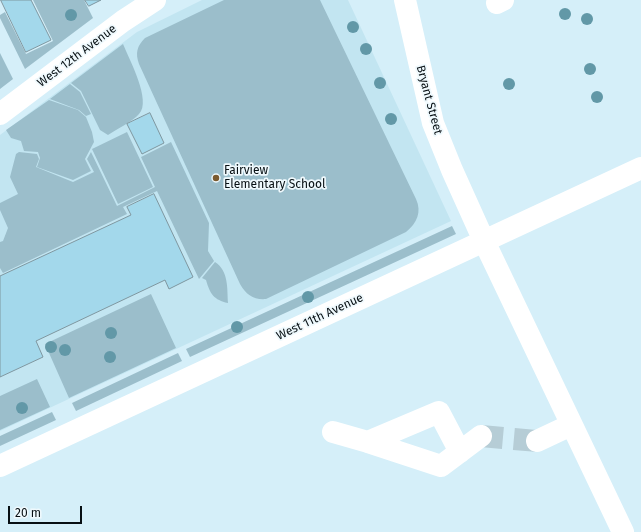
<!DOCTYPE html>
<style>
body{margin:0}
#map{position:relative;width:641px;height:532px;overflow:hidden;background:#d5eff9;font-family:"Fira Sans",sans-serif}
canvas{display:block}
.scale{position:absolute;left:8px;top:506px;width:74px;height:18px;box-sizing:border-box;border:2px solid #070f13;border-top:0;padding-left:5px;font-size:12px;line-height:14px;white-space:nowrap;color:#070f13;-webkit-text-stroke:3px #eff9fd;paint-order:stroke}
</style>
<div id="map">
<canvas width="641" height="532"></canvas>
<div class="scale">20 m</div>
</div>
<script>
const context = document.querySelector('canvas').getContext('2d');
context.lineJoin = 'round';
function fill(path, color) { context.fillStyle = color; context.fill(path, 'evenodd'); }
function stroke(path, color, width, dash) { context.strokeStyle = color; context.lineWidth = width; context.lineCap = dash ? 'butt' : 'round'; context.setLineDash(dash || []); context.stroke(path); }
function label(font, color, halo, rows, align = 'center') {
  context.font = font + ' "Fira Sans",sans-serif'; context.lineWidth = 3.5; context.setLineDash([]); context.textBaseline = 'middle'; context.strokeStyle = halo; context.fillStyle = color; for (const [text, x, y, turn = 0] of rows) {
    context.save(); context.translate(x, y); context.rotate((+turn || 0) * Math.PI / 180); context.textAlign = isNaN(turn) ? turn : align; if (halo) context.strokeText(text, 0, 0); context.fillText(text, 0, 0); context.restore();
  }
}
fill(new Path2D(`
 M 202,0 L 348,0 L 451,221 L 0,431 L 0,135 L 137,32 Z`), '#c2e5f1');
fill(new Path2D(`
 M 33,0 L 84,0 L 93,18 L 25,69 L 0,18 L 0,15 L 5,12 L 26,54 L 53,41 Z
 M 224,0 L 320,0 L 416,199 C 422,212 417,223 406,232 L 266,299 C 254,300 246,295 240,284 L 139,64 C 135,53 137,46 145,38 Z
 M 123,44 C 129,59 152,101 139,114 C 132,122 117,129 108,135 L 100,130 L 81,91 L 71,83 Z
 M 0,53 L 13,79 L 0,89 Z
 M 70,84 L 80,92 L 91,114 L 86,116 L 79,110 L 50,99 Z
 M 49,100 L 78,110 L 86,117 L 92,132 L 94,142 L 85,159 L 91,171 L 73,180 L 37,167 L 40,158 L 38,152 L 24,151 L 21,141 L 11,138 L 6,130 Z
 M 127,132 L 153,187 L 118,204 L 92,149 Z
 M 171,142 L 209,223 L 208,251 L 214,261 L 199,279 L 157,191 L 123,207 L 127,214 L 3,273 L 0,268 L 0,242 L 3,241 L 8,228 L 0,210 L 0,203 L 18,194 L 10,177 L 16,154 L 19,152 L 37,154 L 39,159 L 36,167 L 73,182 L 94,172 L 87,159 L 91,152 L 117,206 L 155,187 L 141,157 Z
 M 452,226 L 456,234 L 190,357 L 186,349 Z
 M 215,262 C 229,271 227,289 228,303 C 214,300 210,294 206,280 L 202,278 Z
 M 151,294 L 176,348 L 69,398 L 45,344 Z
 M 178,353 L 182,361 L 76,411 L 72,403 Z
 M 37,379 L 50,407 L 0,430 L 0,396 Z
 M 52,412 L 56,420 L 0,446 L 0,436 Z`), '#9bbecb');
const building = new Path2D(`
 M 1,0 L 31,0 L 51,40 L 26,52 Z
 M 85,0 L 101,0 L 89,6 Z
 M 150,113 L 164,143 L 142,154 L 127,124 Z
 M 154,194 L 193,277 L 169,289 L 165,280 L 36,341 L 43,357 L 0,377 L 0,276 L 131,215 L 127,207 Z`);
fill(building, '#a3d8eb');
stroke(building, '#7f97a0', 1);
stroke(new Path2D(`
 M 481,436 L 537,441`), '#b6cdd6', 22, [22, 11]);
stroke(new Path2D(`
 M 405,0 L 433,123 L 452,170 L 484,241 L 623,532
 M 497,3 L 503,0
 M 0,114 L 123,21 L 155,0
 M 333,432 L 368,442 L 441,466 L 481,436
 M 537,441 L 571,425
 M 368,442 L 439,412 L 460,452
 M 0,466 L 641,168`), '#fff', 22);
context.fillStyle = '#6298a7';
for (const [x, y] of [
 [565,14],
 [71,15],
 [587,19],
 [353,27],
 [366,49],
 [590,69],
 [380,83],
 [509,84],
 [597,97],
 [391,119],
 [308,297],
 [237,327],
 [111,333],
 [51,347],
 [65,350],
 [110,357],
 [22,408]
]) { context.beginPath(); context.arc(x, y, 6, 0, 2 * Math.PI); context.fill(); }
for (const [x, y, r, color] of [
 [216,178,4,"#7a5a2f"]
]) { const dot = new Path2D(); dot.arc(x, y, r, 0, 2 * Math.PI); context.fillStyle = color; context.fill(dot); stroke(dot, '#eff9fd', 1.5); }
label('12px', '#070f13', '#eff9fd', [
 ["West 12th Avenue",77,56,-37],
 ["Bryant Street",429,100,75],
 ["West 11th Avenue",320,317,-25]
]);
label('12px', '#070f13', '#eff9fd', [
 ["Fairview",224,171],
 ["Elementary School",224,185]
], 'left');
</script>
